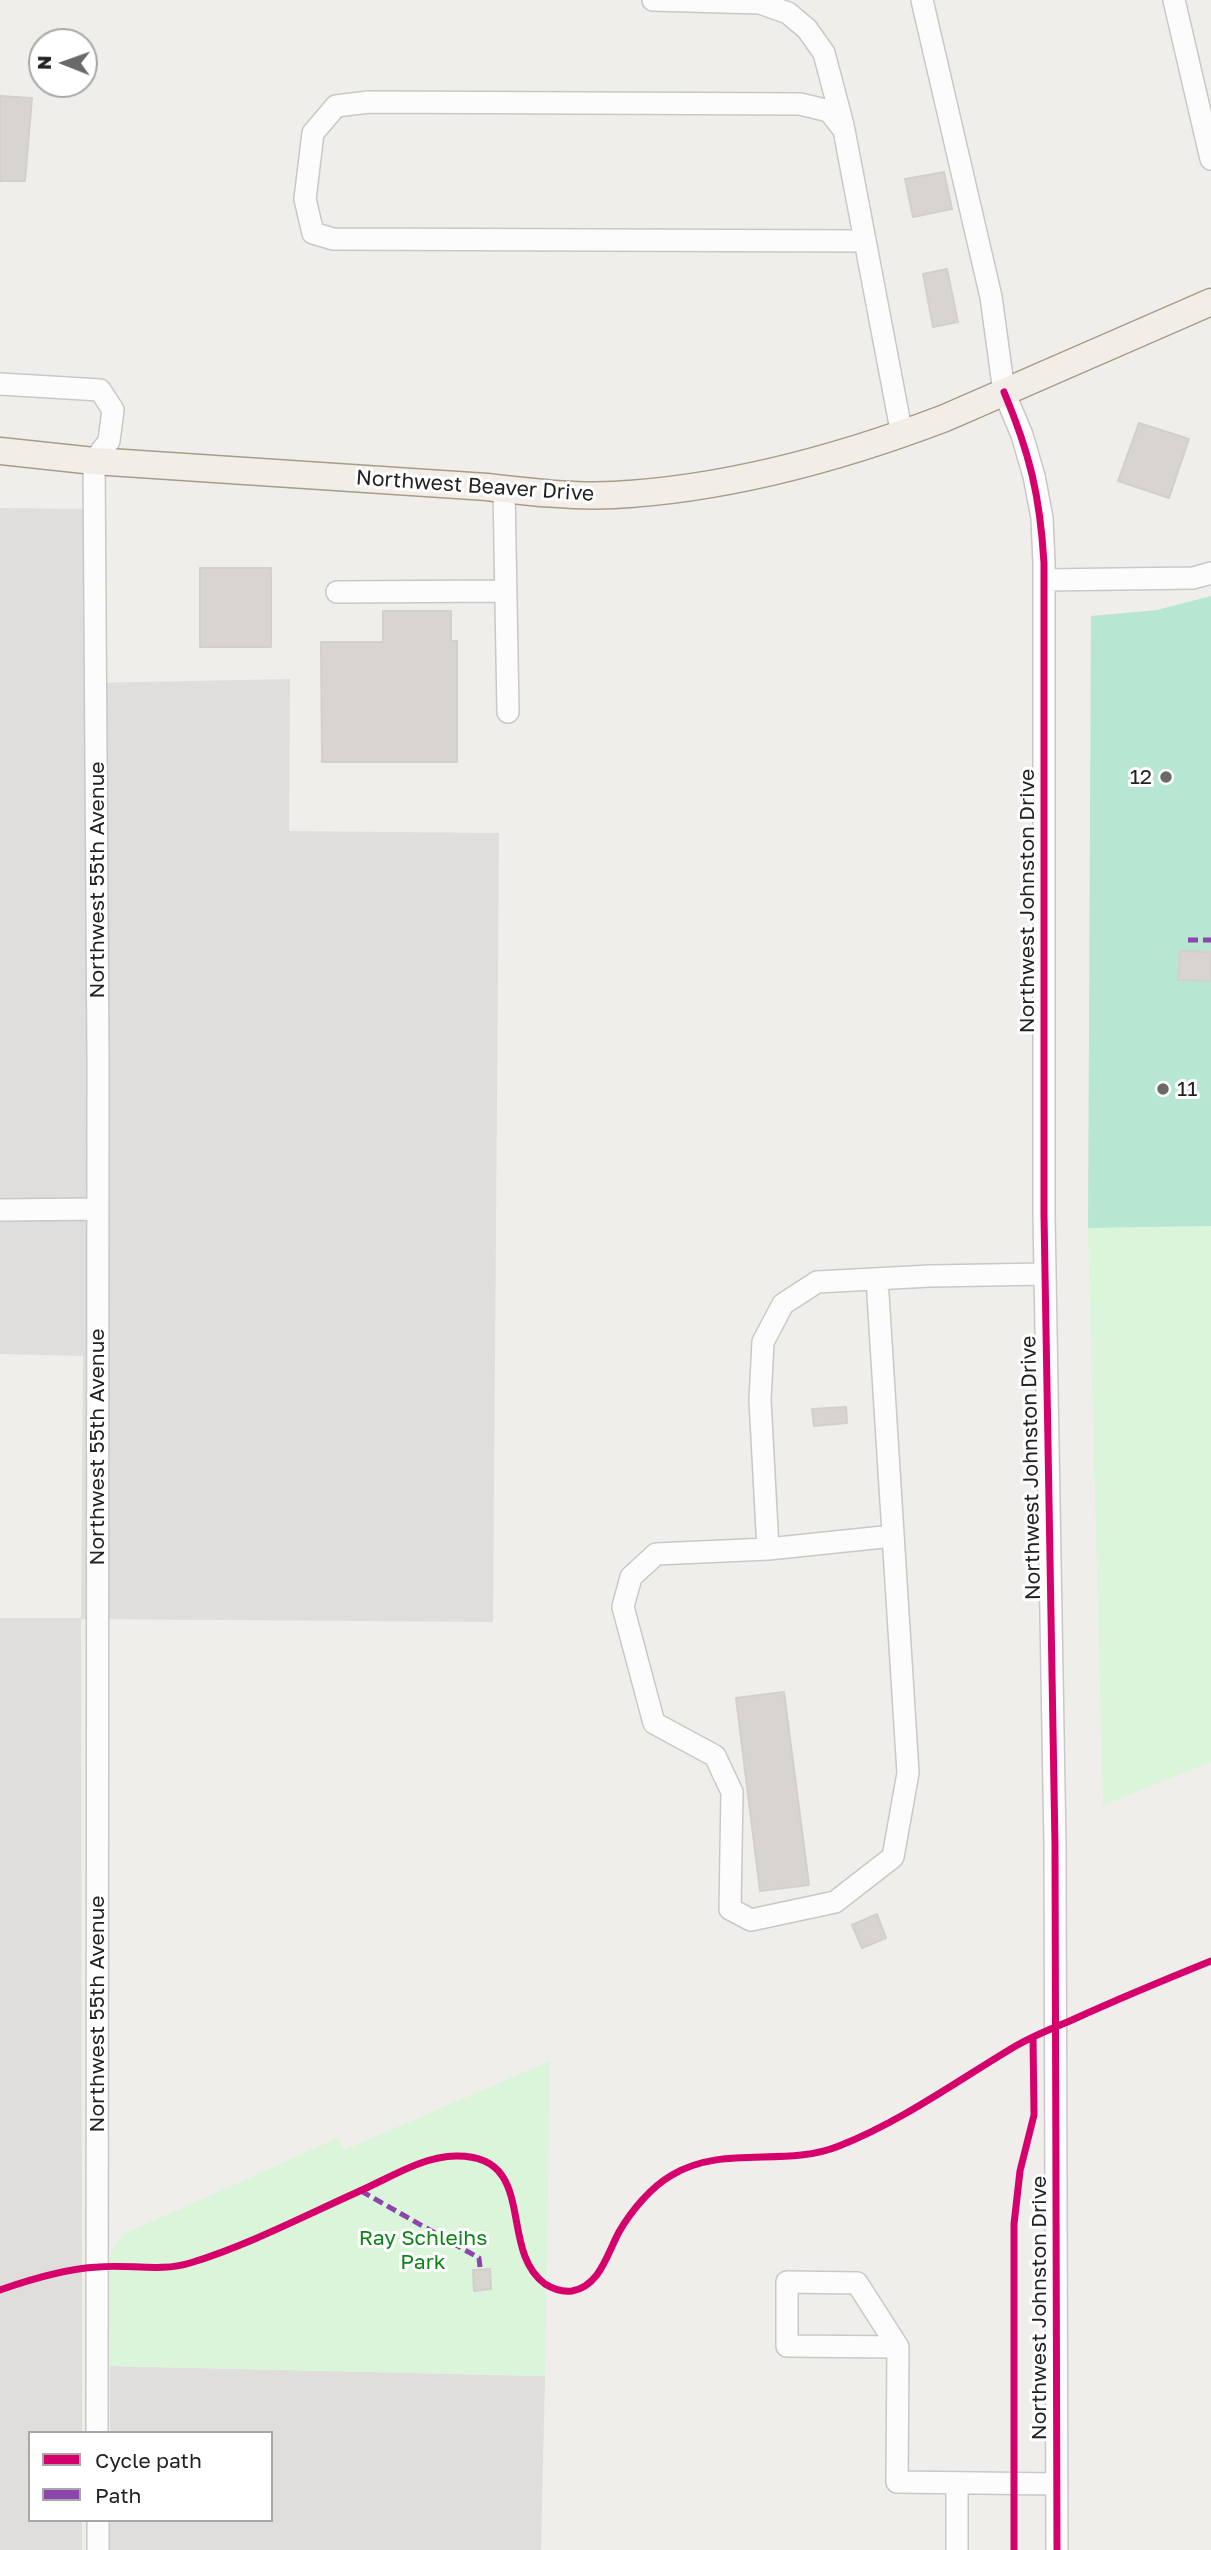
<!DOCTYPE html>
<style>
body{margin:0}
#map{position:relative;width:1211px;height:2550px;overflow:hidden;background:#f0eeeb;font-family:"Golos Text",sans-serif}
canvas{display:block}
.legend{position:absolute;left:28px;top:2431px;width:245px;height:91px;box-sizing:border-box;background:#fff;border:2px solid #a7a7a7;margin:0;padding:9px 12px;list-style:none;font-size:21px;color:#222}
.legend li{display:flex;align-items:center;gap:14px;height:35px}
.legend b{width:35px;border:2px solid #a7a7a7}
.north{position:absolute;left:28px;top:28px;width:70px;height:70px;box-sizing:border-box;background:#fff;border:2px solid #a7a7a7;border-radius:50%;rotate:271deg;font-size:19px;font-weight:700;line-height:28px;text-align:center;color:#222}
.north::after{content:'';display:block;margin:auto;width:24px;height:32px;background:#6a6968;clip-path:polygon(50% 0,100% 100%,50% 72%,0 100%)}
</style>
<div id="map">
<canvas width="1211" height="2550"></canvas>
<ul class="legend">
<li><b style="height:9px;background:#d6006c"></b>Cycle path</li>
<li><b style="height:9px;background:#8e44ad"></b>Path</li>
</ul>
<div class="north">N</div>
</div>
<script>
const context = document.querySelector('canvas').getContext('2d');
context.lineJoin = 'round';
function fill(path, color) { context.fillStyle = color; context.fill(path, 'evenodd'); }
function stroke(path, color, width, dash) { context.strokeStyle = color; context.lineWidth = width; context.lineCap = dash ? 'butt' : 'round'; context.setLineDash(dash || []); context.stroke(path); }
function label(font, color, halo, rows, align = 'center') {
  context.font = font + ' "Golos Text",sans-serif'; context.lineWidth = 6; context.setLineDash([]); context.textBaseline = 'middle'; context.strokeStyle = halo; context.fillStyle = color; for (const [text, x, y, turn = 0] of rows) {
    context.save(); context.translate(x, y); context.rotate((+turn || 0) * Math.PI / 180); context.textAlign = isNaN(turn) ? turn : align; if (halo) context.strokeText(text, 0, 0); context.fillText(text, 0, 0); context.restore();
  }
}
fill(new Path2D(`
 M 0,508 L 90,509 L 89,683 L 290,679 L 289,831 L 499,833 L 493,1622 L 81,1619 L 82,2433 L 30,2433 L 30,2520 L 82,2520 L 82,2550 L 0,2550 L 0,1618 L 81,1618 L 83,1356 L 0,1354 Z
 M 110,2366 L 545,2376 L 541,2550 L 110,2550 L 110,2520 L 271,2520 L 271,2433 L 110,2433 Z`), '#dfdedc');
fill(new Path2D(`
 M 1211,1226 L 1211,1762 L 1103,1805 L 1088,1228 Z
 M 550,2061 L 545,2376 L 110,2366 L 109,2261 L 114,2247 L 124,2234 L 338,2138 L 344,2150 Z`), '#daf5da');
fill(new Path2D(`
 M 1211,596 L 1211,1226 L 1088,1228 L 1091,616 L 1157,610 Z`), '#b7e6d2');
const building = new Path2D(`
 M 0,96 L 32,98 L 25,181 L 0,181 Z
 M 944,172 L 952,209 L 913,217 L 905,179 Z
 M 947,269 L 958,322 L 933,327 L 923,274 Z
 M 1139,423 L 1189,439 L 1169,498 L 1118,481 Z
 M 200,568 L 271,568 L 271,647 L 200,647 Z
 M 383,611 L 451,611 L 451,641 L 457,641 L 457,762 L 322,762 L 321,642 L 383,642 Z
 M 1180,951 L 1211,952 L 1211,981 L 1178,980 Z
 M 846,1407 L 847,1423 L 814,1426 L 812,1409 Z
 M 784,1692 L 809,1885 L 760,1891 L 736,1698 Z
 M 877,1914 L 886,1938 L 862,1948 L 852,1925 Z
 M 490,2269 L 491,2289 L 474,2291 L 473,2270 Z`);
fill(building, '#d7d4d2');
stroke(building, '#d3d0cc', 2);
const minor = new Path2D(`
 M 653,0 L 760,3 L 788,13 L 807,29 L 824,53 L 843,125
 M 922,0 L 991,297 L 1004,392 L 1022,435 L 1034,476 L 1042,518 L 1044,563 L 1044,1215 L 1055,1845 L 1057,2550
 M 1174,0 L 1211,159
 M 864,241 L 333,239 L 313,233 L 305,199 L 313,133 L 336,106 L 369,102 L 800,104 L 829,111 L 844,130 L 902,435
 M 0,384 L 100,390 L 113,410 L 109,441 L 94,461 L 98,1057 L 97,2433
 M 504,489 L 508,712
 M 1044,580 L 1193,578 L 1211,573
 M 337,592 L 506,591
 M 0,1210 L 98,1209
 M 877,1279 L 908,1773 L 893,1857 L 835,1902 L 751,1920 L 730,1909 L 732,1792 L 715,1756 L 654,1723 L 623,1607 L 631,1577 L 656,1554 L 768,1549 L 760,1400 L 763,1342 L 783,1304 L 817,1282 L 930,1276 L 1045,1274
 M 768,1549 L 893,1536
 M 898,2347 L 787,2346 L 787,2282 L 857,2283 L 898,2347 L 897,2482 L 1057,2484
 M 98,2520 L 98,2550
 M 957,2550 L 957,2483`);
const major = new Path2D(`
 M 0,451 L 94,461 L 487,487 C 529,492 572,497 614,495 C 727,489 840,458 945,418 L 1211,302`);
stroke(minor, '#c9c8c7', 24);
stroke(major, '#a79c86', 29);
stroke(minor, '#fdfcfc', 21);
stroke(major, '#f3ede7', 26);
stroke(new Path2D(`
 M 1188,940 L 1211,940
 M 361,2191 L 479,2258 L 480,2267`), '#8e44ad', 5, [10, 5]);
stroke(new Path2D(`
 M 1004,392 C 1030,454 1040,496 1044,563 L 1044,1215 L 1055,1845 L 1057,2550
 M 0,2290 C 31,2279 64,2269 98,2267 C 127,2264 162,2272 190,2263 C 249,2245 306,2215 362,2190 C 391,2177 424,2156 456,2156 C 539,2155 497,2249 545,2284 C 553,2289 563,2292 572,2291 C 600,2286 607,2254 619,2232 C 631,2211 651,2187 672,2175 C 724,2144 785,2168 839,2146 C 902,2121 957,2081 1014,2047 C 1032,2036 1053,2028 1072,2020 C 1118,1999 1164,1980 1211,1961
 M 1014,2550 L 1014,2224 L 1020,2171 L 1034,2115 L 1033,2037`), '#d6006c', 7);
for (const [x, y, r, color] of [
 [1166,777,7,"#6a6968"],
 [1163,1089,7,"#6a6968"]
]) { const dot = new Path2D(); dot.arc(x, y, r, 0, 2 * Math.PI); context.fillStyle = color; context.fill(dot); stroke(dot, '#fff', 2.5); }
label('21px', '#222', '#fff', [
 ["Northwest Beaver Drive",475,486,4],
 ["Northwest 55th Avenue",97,880,-90],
 ["Northwest Johnston Drive",1027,901,-90],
 ["Northwest 55th Avenue",97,1447,-90],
 ["Northwest Johnston Drive",1031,1468,-91],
 ["Northwest 55th Avenue",97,2014,-90],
 ["Northwest Johnston Drive",1039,2308,-90]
]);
label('21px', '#222', '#fff', [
 ["12",1152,777],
 ["11",1177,1089,"left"]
], 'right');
label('21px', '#0c8416', '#fff', [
 ["Ray Schleihs",423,2238],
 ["Park",423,2262]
]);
</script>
